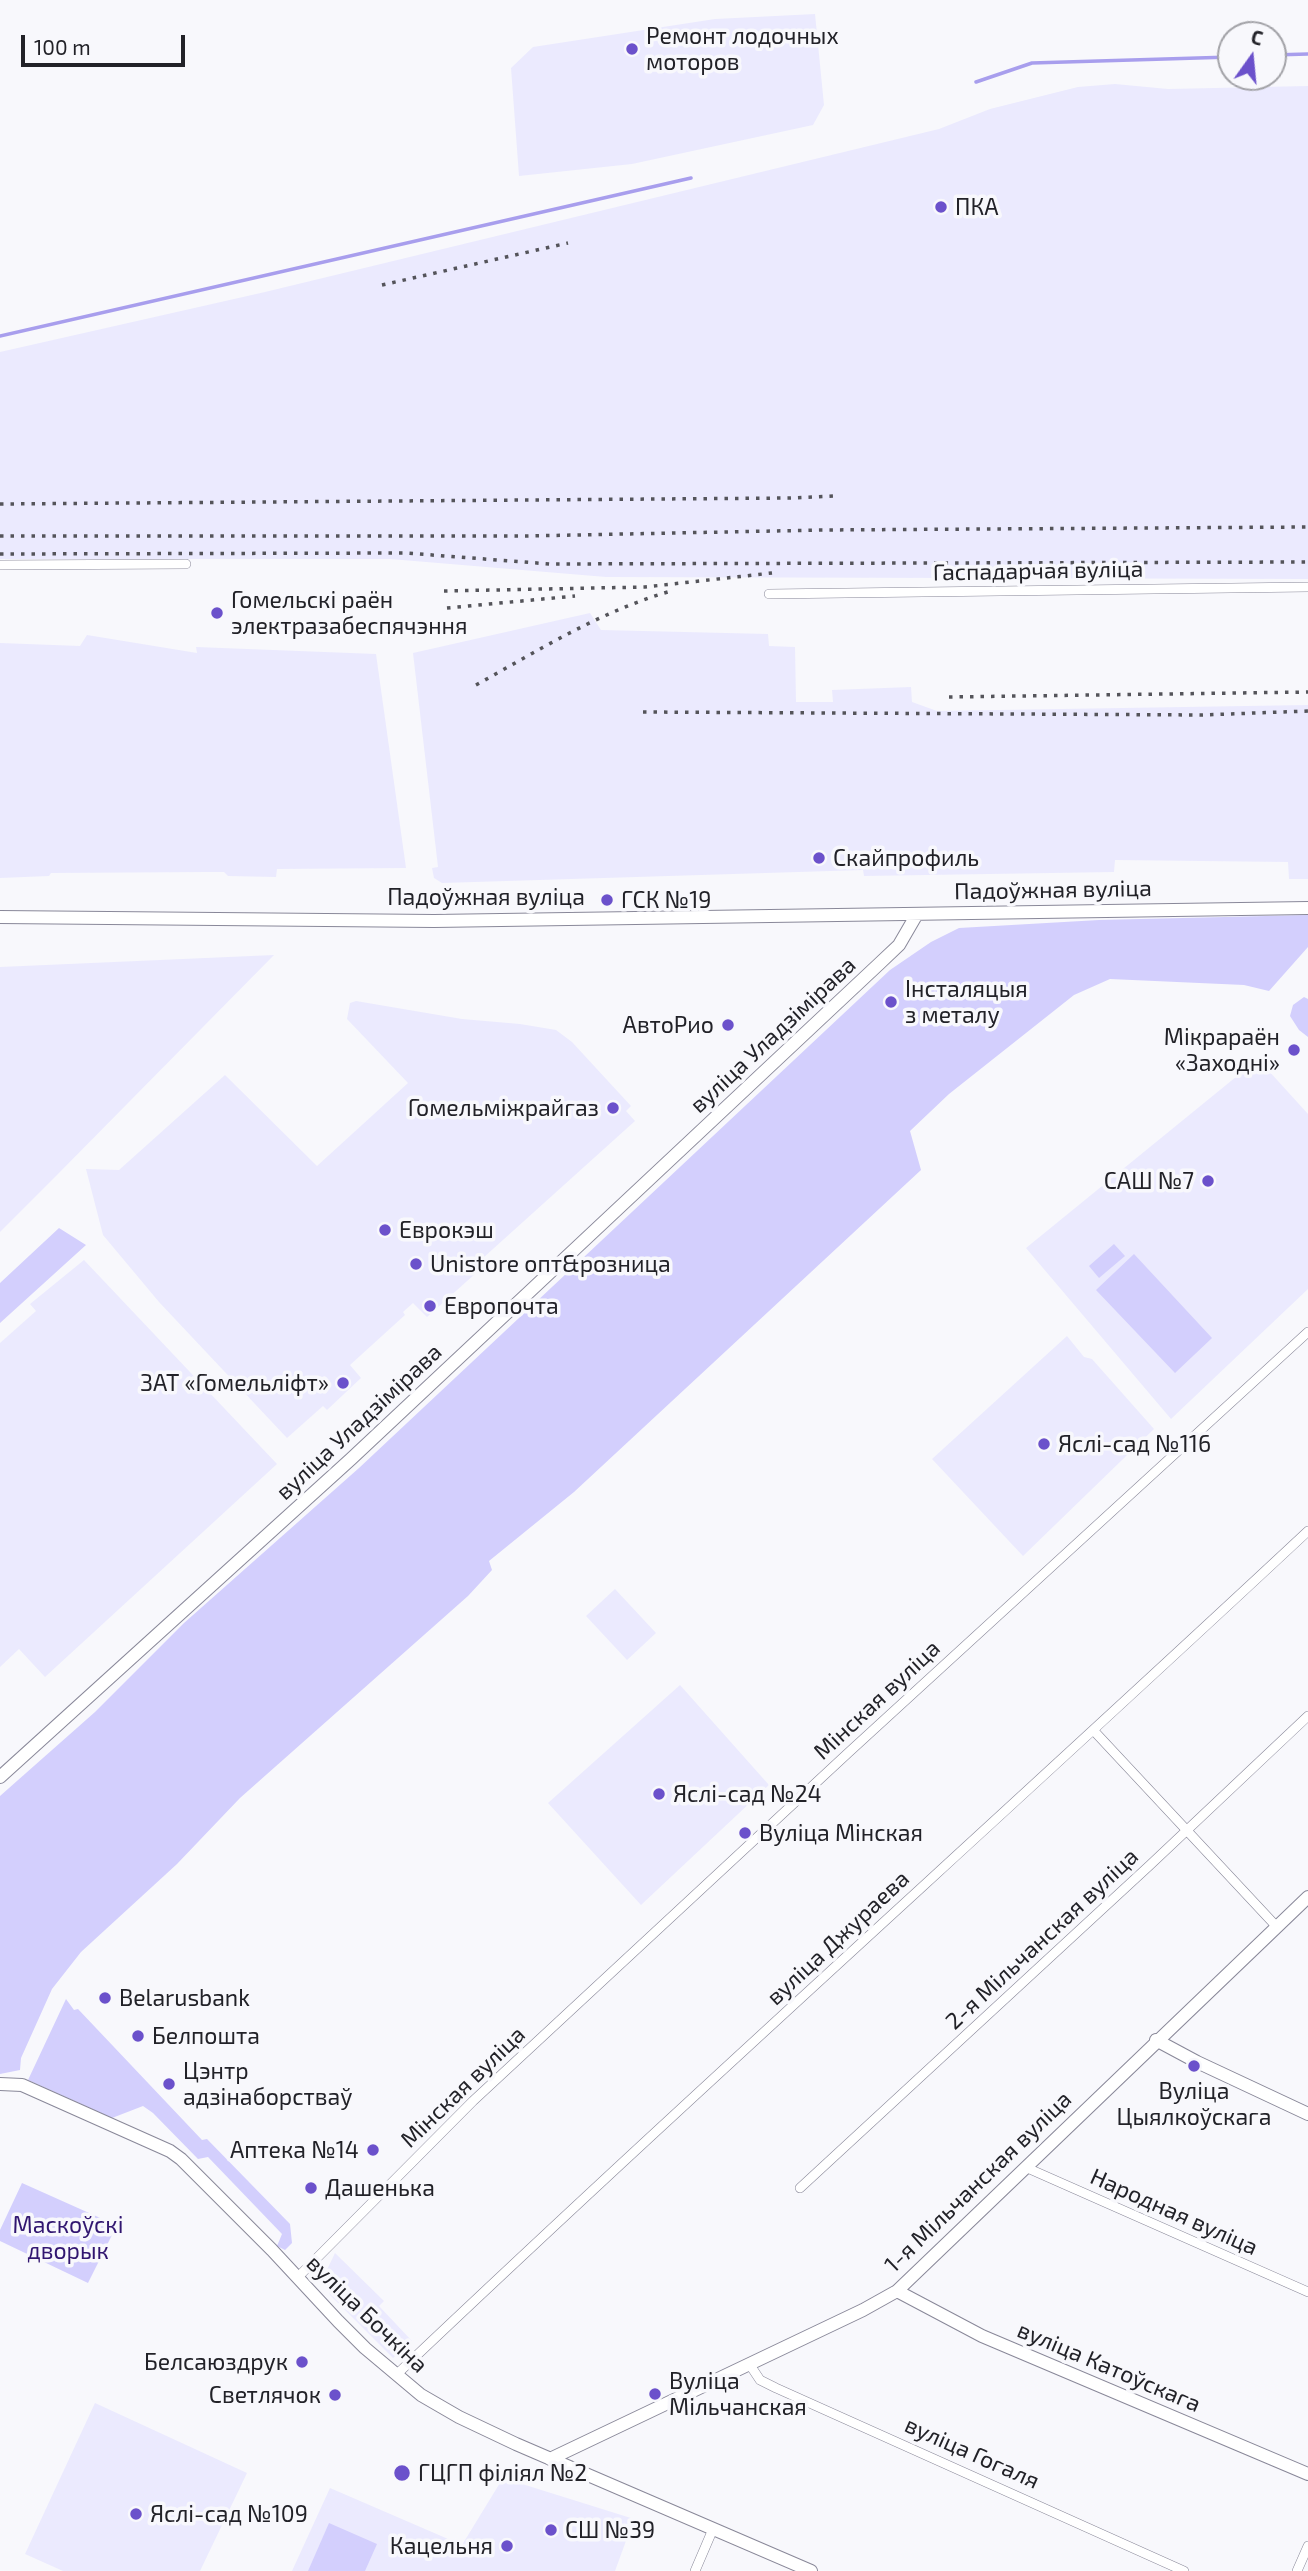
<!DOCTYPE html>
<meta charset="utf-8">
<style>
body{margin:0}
#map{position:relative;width:1308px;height:2571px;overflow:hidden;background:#f8f8fc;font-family:"Exo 2",sans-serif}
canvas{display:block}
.north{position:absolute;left:1217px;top:21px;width:70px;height:70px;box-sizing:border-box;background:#f8f8fc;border:2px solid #a2a2a7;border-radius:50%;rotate:15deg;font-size:19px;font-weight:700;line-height:28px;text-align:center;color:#222228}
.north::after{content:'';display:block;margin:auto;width:24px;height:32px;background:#6b51cb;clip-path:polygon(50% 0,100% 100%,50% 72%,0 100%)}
.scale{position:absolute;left:21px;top:35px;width:164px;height:32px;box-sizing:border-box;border:4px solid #222228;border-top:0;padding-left:9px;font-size:21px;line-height:24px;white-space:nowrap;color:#222228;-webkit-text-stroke:5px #f8f8fc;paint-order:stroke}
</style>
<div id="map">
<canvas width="1308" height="2571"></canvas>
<div class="north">С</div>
<div class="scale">100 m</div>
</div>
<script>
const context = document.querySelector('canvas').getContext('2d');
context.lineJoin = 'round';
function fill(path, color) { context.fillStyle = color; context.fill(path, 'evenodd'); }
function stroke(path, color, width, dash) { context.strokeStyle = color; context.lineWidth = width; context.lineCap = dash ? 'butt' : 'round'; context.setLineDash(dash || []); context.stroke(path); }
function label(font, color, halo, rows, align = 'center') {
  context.font = font + ' "Exo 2",sans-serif'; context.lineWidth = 7; context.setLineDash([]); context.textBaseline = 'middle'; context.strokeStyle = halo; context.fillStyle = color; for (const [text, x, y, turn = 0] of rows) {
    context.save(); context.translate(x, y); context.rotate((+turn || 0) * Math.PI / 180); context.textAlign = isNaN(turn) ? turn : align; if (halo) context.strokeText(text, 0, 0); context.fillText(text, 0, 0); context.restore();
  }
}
fill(new Path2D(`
 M 815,14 L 824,105 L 813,125 L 632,164 L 519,176 L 511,68 L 533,47 L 715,19 Z
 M 1115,84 L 1168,89 L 1308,86 L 1308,579 L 606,577 L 390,559 L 0,559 L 0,352 L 265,292 L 939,129 L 990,109 L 1078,87 Z
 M 590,613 L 601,630 L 768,634 L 769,646 L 795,647 L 796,702 L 833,702 L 832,690 L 911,687 L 912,702 L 937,711 L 1308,705 L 1308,879 L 1289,879 L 1288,862 L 1115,860 L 1114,872 L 864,876 L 863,870 L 442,883 L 434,878 L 432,868 L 438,867 L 413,653 Z
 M 87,635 L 197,653 L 196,647 L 376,654 L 406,868 L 277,869 L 276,877 L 228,876 L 224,872 L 208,872 L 51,873 L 49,876 L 0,878 L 0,643 L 80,646 Z
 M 274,955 L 56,1176 L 0,1232 L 0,967 Z
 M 356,1001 L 462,1019 L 520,1024 L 556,1030 L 572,1042 L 631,1106 L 626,1111 L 635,1121 L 473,1267 L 476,1273 L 427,1317 L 413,1303 L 403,1312 L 405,1315 L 350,1365 L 361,1378 L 327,1410 L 323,1406 L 287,1438 L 159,1302 L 103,1235 L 86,1169 L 119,1170 L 225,1075 L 317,1166 L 408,1083 L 347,1019 L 350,1003 Z
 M 1258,1059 L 1308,1114 L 1308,1289 L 1171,1419 L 1026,1248 Z
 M 84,1260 L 277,1464 L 45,1677 L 19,1649 L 0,1667 L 0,1343 L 36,1311 L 30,1304 Z
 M 1067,1336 L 1084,1357 L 1092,1359 L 1154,1429 L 1023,1556 L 932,1459 Z
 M 615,1589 L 656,1633 L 627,1660 L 586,1616 Z
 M 680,1685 L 769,1785 L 641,1905 L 548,1803 Z
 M 335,2253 L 384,2301 L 379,2306 L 412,2341 L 393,2358 L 330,2295 L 324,2276 Z
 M 95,2403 L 247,2473 L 200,2571 L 63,2571 L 25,2554 Z
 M 503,2478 L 634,2519 L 615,2571 L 292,2571 L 330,2488 L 462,2545 Z`), '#ebeafe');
fill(new Path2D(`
 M 1308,915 L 1308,947 L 1269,991 L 1244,985 L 1110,979 L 1074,995 L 949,1094 L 910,1131 L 921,1170 L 574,1492 L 489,1561 L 492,1570 L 468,1596 L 240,1798 L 177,1864 L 81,1952 L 52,1989 L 21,2058 L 20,2070 L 0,2074 L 0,1796 L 95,1712 L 184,1623 L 359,1468 L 890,970 L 931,942 L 959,928 L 1099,920 Z
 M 1304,997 L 1308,999 L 1308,1037 L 1299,1030 L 1290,1016 L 1293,1005 Z
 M 59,1228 L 86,1245 L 0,1323 L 0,1283 Z
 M 1114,1244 L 1125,1256 L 1099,1278 L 1089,1266 Z
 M 1134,1254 L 1212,1338 L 1175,1373 L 1096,1290 Z
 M 66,1999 L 74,2010 L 78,2009 L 202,2140 L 207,2139 L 290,2224 L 292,2243 L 285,2250 L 277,2246 L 282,2234 L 208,2157 L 198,2159 L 153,2113 L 143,2106 L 112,2118 L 28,2080 Z
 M 22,2183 L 107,2221 L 112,2235 L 88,2283 L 0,2241 L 0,2230 Z
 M 329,2523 L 377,2544 L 365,2571 L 308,2571 Z`), '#d3cffd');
stroke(new Path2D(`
 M 1273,55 L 1308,54
 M 976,82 L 1032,63 L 1231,57
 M 0,336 L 691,178`), '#a89eed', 3.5);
const street = new Path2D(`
 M 0,565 L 186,564
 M 769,594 L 1308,587
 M 1094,1731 L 1276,1926
 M 1025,2167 L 1308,2292
 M 800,2188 L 1150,1865 L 1308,1716
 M 297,2278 L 473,2101 L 848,1753 L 1308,1332
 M 750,2365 L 760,2380 L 776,2388 L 1184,2571
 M 396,2375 C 696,2090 1005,1814 1308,1531
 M 695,2571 L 713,2529
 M 1297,2571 L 1308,2546`);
const secondary = new Path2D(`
 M 0,917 L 434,921 L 1308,908
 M 0,1777 L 351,1459 L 880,963 L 899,945 L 917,914
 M 1156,2040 L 1197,2062 L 1308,2114
 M 0,2084 L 22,2085 L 170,2151 L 181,2159 L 272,2250 L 338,2321 L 365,2348 L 421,2395 L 459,2417 L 516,2444 L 811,2571
 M 897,2291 L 982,2336 L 1308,2474
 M 550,2459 L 863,2310 L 897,2291 L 1308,1897`);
stroke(street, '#898899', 10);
stroke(secondary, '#898899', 14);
stroke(street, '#fff', 9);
stroke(secondary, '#fff', 12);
stroke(new Path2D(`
 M 382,285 L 568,243
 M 0,504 L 790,498 L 835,496
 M 0,536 L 527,536 L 822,530 L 1308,527
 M 0,554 L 406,553 L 550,564 L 1308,562
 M 444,591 L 645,587 L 772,573
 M 447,608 L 575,596
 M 476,685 C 539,650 601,611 671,591
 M 949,697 L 1308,692
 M 643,712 L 1202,715 L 1308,711`), '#54545a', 3.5, [3.5, 7]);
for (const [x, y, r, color] of [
 [632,49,7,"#6b51cb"],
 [941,207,7,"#6b51cb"],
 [217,613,7,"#6b51cb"],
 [819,858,7,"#6b51cb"],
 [607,900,7,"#6b51cb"],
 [891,1002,7,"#6b51cb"],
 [728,1025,7,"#6b51cb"],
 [1294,1050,7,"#6b51cb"],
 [613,1108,7,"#6b51cb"],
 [1208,1181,7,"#6b51cb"],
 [385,1230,7,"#6b51cb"],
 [416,1264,7,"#6b51cb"],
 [430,1306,7,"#6b51cb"],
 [343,1383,7,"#6b51cb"],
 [1044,1444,7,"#6b51cb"],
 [659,1794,7,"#6b51cb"],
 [745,1833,7,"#6b51cb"],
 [105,1998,7,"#6b51cb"],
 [138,2036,7,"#6b51cb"],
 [1194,2066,7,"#6b51cb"],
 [169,2084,7,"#6b51cb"],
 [373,2150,7,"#6b51cb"],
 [311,2188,7,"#6b51cb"],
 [302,2362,7,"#6b51cb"],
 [655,2394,7,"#6b51cb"],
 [335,2395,7,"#6b51cb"],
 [402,2473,9,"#6b51cb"],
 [136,2514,7,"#6b51cb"],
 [551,2530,7,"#6b51cb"],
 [507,2546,7,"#6b51cb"]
]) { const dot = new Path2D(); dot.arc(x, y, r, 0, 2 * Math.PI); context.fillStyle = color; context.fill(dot); stroke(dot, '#f8f8fc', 2.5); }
label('23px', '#222228', '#f8f8fc', [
 ["Ремонт лодочных",646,36],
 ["моторов",646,62],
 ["ПКА",955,207],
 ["Гомельскі раён",231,600],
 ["электразабеспячэння",231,626],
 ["Скайпрофиль",833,858],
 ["ГСК №19",621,900],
 ["Інсталяцыя",905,989],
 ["з металу",905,1015],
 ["АвтоРио",714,1025,"right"],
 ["Мікрараён",1280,1037,"right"],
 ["«Заходні»",1280,1063,"right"],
 ["Гомельміжрайгаз",599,1108,"right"],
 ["САШ №7",1194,1181,"right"],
 ["Еврокэш",399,1230],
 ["Unistore опт&розница",430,1264],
 ["Европочта",444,1306],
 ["ЗАТ «Гомельліфт»",329,1383,"right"],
 ["Яслі-сад №116",1058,1444],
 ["Яслі-сад №24",673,1794],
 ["Вуліца Мінская",759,1833],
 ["Belarusbank",119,1998],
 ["Белпошта",152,2036],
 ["Цэнтр",183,2071],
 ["адзінаборстваў",183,2097],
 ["Вуліца",1194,2091,"center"],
 ["Цыялкоўскага",1194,2117,"center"],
 ["Аптека №14",359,2150,"right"],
 ["Дашенька",325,2188],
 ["Белсаюздрук",288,2362,"right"],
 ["Вуліца",669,2381],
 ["Мільчанская",669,2407],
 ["Светлячок",321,2395,"right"],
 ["ГЦГП філіял №2",418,2473],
 ["Яслі-сад №109",150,2514],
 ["СШ №39",565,2530],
 ["Кацельня",493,2546,"right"]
], 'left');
label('23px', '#222228', '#f8f8fc', [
 ["Гаспадарчая вуліца",1038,571,-1],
 ["Падоўжная вуліца",1053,890,-1],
 ["Падоўжная вуліца",486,897],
 ["вуліца Уладзімірава",773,1035,-43],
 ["вуліца Уладзімірава",359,1422,-43],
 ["Мінская вуліца",877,1700,-43],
 ["вуліца Джураева",838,1938,-43],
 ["2-я Мільчанская вуліца",1042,1939,-43],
 ["Мінская вуліца",463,2087,-44],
 ["1-я Мільчанская вуліца",978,2182,-44],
 ["Народная вуліца",1174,2212,24],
 ["вуліца Бочкіна",367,2314,44],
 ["вуліца Катоўскага",1109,2367,23],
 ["вуліца Гогаля",972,2453,24]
]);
label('23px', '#311670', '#f8f8fc', [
 ["Маскоўскі",68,2225],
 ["дворык",68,2251]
]);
</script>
